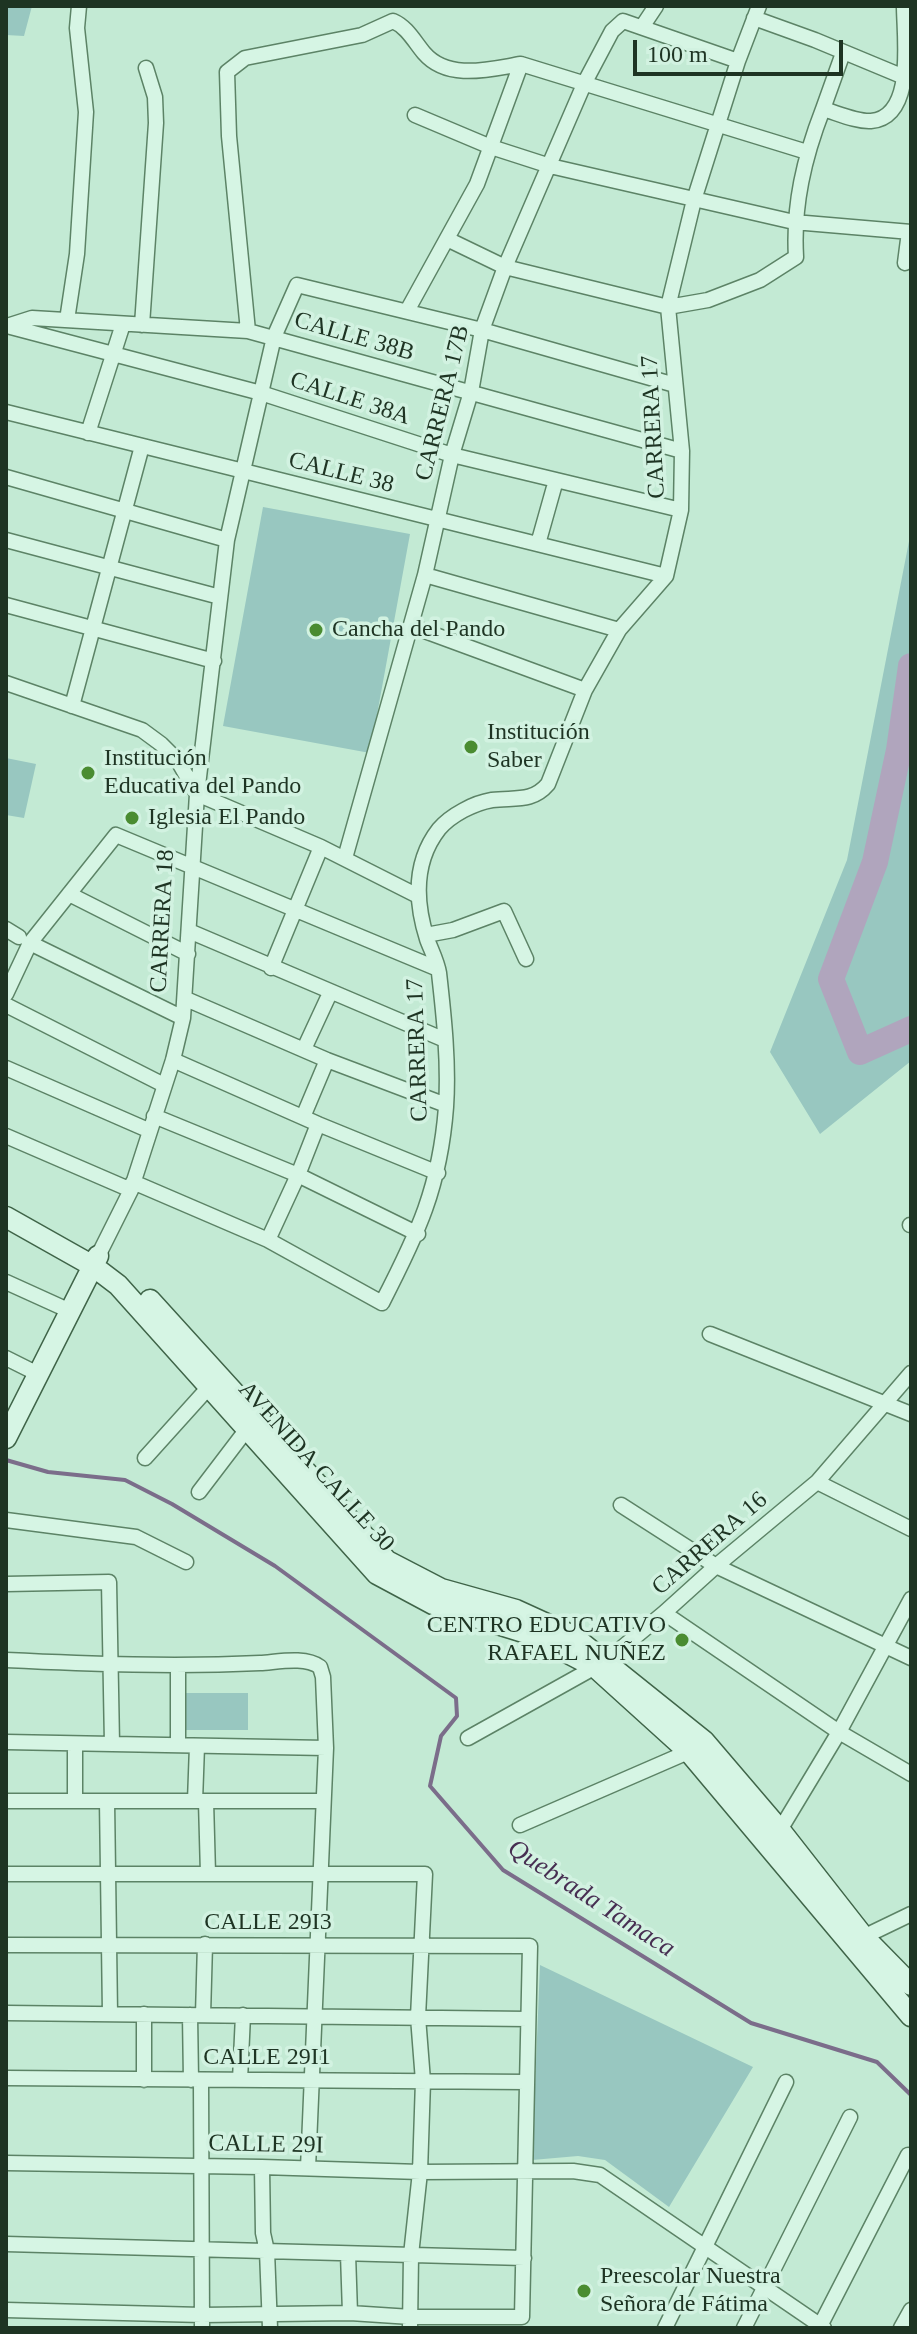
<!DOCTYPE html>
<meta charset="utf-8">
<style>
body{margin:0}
#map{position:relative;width:917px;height:2334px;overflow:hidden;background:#c3ead4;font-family:"Times New Roman",serif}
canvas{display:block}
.frame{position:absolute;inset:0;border:8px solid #1e3423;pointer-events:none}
.scale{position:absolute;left:633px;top:40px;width:210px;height:36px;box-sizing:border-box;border:4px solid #1e3423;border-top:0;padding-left:10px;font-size:24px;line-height:28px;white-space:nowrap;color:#1e3423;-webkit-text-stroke:6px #d2f2e1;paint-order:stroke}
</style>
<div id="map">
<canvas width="917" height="2334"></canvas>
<div class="frame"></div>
<div class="scale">100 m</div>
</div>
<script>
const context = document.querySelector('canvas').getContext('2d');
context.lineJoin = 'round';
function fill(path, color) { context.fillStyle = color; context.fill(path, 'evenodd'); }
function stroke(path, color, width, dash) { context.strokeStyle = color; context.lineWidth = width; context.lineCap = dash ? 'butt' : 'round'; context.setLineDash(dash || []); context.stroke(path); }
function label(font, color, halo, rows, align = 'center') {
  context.font = font + ' "Times New Roman",serif'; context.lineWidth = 7; context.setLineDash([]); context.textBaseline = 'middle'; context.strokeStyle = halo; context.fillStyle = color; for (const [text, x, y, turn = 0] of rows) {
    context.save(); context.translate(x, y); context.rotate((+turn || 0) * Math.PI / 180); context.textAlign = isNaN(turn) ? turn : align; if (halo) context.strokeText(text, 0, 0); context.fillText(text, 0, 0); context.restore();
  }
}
fill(new Path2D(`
 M 6,6 L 32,6 L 24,36 L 6,35 Z
 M 263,507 L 410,534 L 370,753 L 223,726 Z
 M 911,531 L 911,1061 L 820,1134 L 770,1052 L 847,860 Z
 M 6,758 L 36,764 L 24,818 L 6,815 Z
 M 185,1693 L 248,1693 L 248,1730 L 185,1730 Z
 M 540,1965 L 753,2067 L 669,2207 L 605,2160 L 578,2156 L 532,2160 Z`), '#98c7c0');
stroke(new Path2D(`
 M 6,1460 L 48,1472 L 125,1480 L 172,1504 L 275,1566 L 456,1698 L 457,1716 L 441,1736 L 430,1786 L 503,1870 L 751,2023 L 877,2062 L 911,2095`), '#7b6d8a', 4);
stroke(new Path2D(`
 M 911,666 L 899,750 L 875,862 L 831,979 L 860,1052 L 911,1029`), '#b0a5bd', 26);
const minor = new Path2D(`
 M 754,18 L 815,40 L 904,77
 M 642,27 L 656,6
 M 823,109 L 843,53
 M 415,115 L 491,147 L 550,166 L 794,222 L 911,232
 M 447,239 L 505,267 L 668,307 L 708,300 L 760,280 L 796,257 C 793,205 804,158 823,109 C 837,113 857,122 871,121 C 916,117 904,37 904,6
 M 905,263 L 909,232
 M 407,311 L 477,184 L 521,64
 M 67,320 L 77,254 L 86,112 L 77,28 L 79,6
 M 142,325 L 156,123 L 155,97 L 146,68
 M 7,326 L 261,393 L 452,455 L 681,510
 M 7,326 L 32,318 L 248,331 L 682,451
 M 248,331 L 229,136 L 227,72 L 245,58 L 362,35 L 393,21 C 407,27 414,41 424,53 C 448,81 490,69 521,64 L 807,152
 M 6,412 L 666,576
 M 88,433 L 123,324
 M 6,477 L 227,540
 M 6,540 L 220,597
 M 538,544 L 556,480
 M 425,575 L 619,630
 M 6,605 L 214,661
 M 411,626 L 585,690
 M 6,683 L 142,730 L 161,744 L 178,761 L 197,794 L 321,847 L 418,896
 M 72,706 L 142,446
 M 345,858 L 425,575 L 452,455 L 471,392 L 482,330 L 505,267 L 585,82 L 612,31 L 623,21 L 738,61
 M 69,894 L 188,954
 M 6,929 L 19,937
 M 189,931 L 445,1040
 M 426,935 L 453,930 L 504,911 L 526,959
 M 30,943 L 183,1018
 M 271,968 L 321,847
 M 6,994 L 30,943 L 116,835 L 438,969
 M 186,999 L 327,1060 L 446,1105
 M 6,1005 L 164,1085
 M 304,1049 L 330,993
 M 173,1060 L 318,1124 L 438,1173
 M 6,1068 L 148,1130
 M 154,1116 L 298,1175 L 418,1234
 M 303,1117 L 327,1060
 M 6,1136 L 131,1190
 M 133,1182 L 268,1240 L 382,1303 C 418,1233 440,1187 446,1107 C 449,1064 444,1017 439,973 C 437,961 431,950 427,939 C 415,901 414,861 439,829 C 451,815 474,803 492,800 C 514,797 532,803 548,784 L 585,690 L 619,630 L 666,576 L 681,510 L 682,451 L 668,307 L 694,200 L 738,61 L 759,6
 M 910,1225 L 911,1225
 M 268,1240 L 298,1175 L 318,1124
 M 99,1254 L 131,1190 L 173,1060 L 183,1018 L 197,794 L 227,540 L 274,337 L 297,285 L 482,330 L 675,385
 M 6,1282 L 70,1311
 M 710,1334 L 911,1414
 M 6,1358 L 38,1374
 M 145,1458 L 209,1387
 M 817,1482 L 911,1529
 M 199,1492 L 247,1429
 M 621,1505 L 716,1566 L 911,1658
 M 6,1520 L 136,1537 L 186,1562
 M 6,1584 L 109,1582 L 112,1744
 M 664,1613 L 839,1732 L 911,1774
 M 6,1660 C 91,1664 175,1667 260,1663 C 278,1662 305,1656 320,1667 L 323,1677 L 326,1748 L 308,2168
 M 178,1665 L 178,1745
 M 468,1738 L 606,1661 L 664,1613 L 716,1566 L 817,1482 L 911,1373
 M 6,1742 L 326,1748
 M 75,1744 L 75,1801
 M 6,1801 L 323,1801
 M 107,1801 L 110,2014
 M 195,1801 L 197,1746
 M 206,1801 L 208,1874
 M 520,1825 L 695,1749
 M 780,1830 L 839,1732 L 911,1599
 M 6,1874 L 425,1874 L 418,2017 L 423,2081 L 420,2172 L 411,2255 L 410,2328
 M 857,1940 L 911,1914
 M 6,1945 L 530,1946 L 522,2317 L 411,2317 L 350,2313 L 202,2315 L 6,2310
 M 6,2013 L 528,2019
 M 144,2014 L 144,2080
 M 190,2015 L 191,2080
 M 203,2015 L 205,1944
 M 6,2078 L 527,2082
 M 201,2080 L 202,2328
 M 240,2080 L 243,2015
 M 6,2163 L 262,2167 L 420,2172 L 573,2171 L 600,2175 L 824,2328
 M 262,2167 L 263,2233 L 267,2251 L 270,2328
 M 6,2244 L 524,2258
 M 348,2254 L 350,2313
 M 665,2328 L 786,2082
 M 744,2328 L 850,2117
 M 819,2328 L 908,2155
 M 901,2328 L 911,2310`);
const secondary = new Path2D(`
 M 6,1217 L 93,1266 L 118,1285 L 377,1574 L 433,1604 L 533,1635 L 595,1667 L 690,1753 L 911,2016
 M 150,1300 L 387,1561 L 441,1589 L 516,1610 L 573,1636 L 704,1741 L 780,1830 L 863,1936 L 911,1985
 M 6,1438 L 98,1256`);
stroke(minor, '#5c8366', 17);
stroke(secondary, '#3f6448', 23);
stroke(minor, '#d6f5e4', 14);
stroke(secondary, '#d6f5e4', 20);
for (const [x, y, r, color] of [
 [316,630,8,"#4a8c31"],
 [471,747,8,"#4a8c31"],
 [88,773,8,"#4a8c31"],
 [132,818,8,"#4a8c31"],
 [682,1640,8,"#4a8c31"],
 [584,2291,8,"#4a8c31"]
]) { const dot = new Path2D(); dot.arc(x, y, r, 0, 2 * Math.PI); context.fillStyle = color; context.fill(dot); stroke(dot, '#d2f2e1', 3); }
label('24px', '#1e3423', '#d2f2e1', [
 ["CALLE 38B",354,337,16],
 ["CALLE 38A",350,399,18],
 ["CARRERA 17B",443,403,-76],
 ["CARRERA 17",654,427,-93],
 ["CALLE 38",341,473,14],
 ["CARRERA 18",163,921,-87],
 ["CARRERA 17",418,1050,-92],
 ["AVENIDA CALLE 30",316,1467,48],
 ["CARRERA 16",710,1544,-41],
 ["CALLE 29I3",268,1923],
 ["CALLE 29I1",267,2058],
 ["CALLE 29I",266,2145,1]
]);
label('24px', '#1e3423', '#d2f2e1', [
 ["Cancha del Pando",332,630],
 ["Institución",487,733],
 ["Saber",487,761],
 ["Institución",104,759],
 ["Educativa del Pando",104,787],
 ["Iglesia El Pando",148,818],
 ["CENTRO EDUCATIVO",666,1626,"right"],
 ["RAFAEL NUÑEZ",666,1654,"right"],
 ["Preescolar Nuestra",600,2277],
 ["Señora de Fátima",600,2305]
], 'left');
label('italic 26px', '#472f52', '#d2f2e1', [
 ["Quebrada Tamaca",591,1899,33]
]);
</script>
